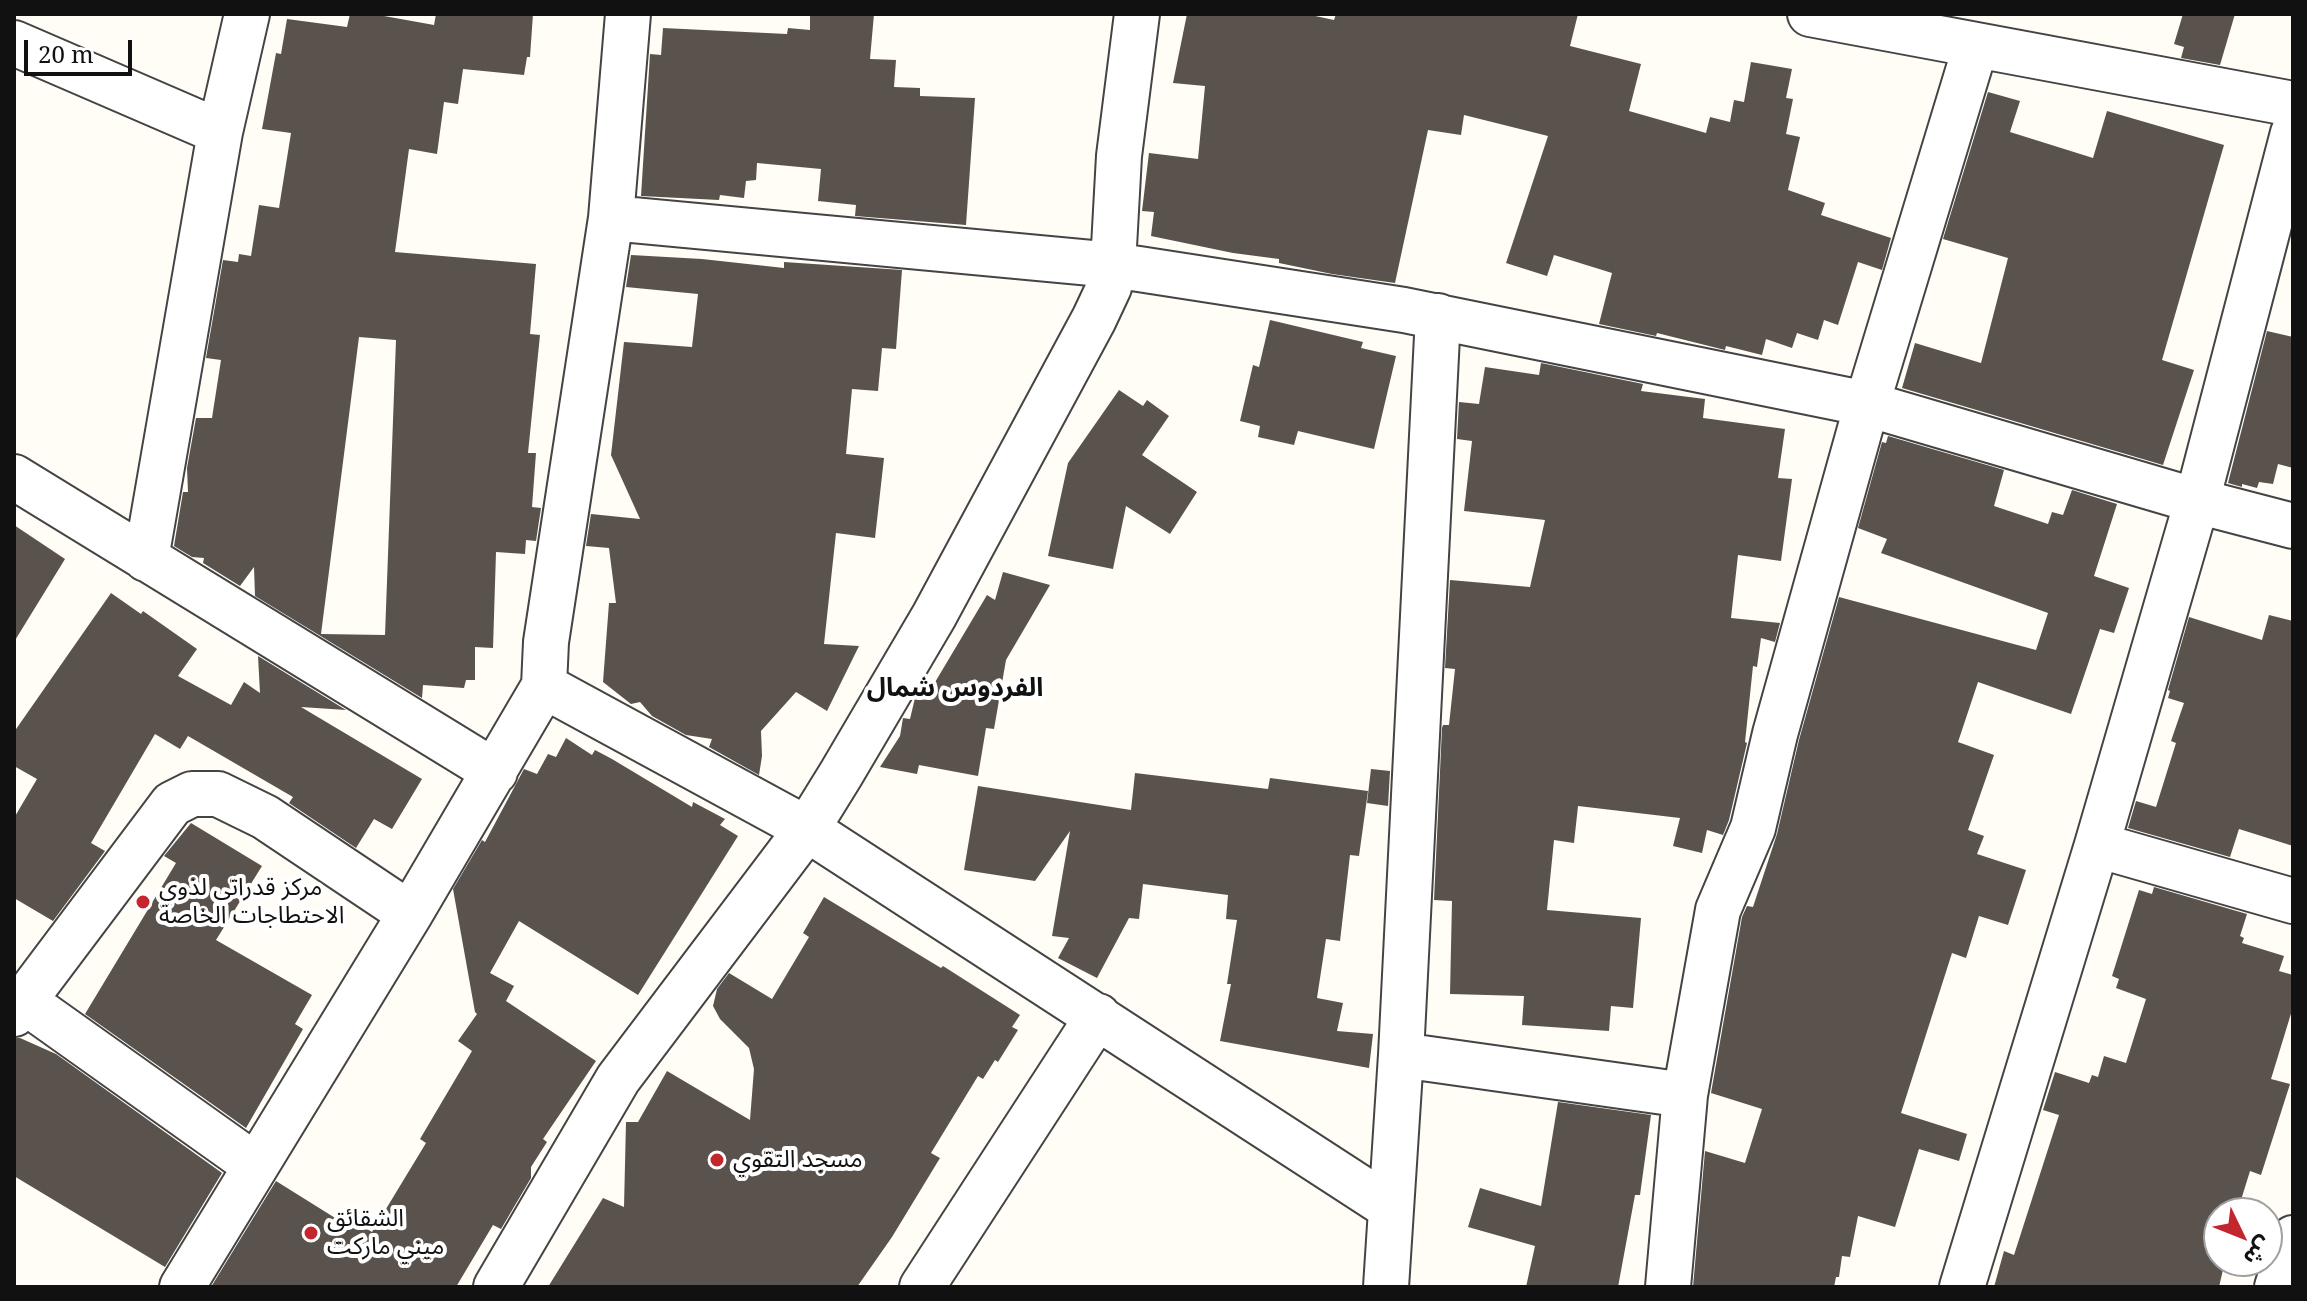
<!DOCTYPE html>
<meta charset="utf-8">
<style>
body{margin:0}
#map{position:relative;width:2307px;height:1301px;overflow:hidden;background:#fffdf5;font-family:"Noto Serif","Noto Sans Arabic",serif}
canvas{display:block}
.frame{position:absolute;inset:0;border:16px solid #111;pointer-events:none}
.north{position:absolute;left:2203px;top:1197px;width:80px;height:80px;box-sizing:border-box;background:#fff;border:2px solid #a0a0a0;border-radius:50%;rotate:133deg;font-size:22px;font-weight:700;line-height:32px;text-align:center;color:#111}
.north::after{content:'';display:block;margin:auto;width:28px;height:36px;background:#c4262e;clip-path:polygon(50% 0,100% 100%,50% 72%,0 100%)}
.scale{position:absolute;left:24px;top:40px;width:108px;height:36px;box-sizing:border-box;border:4px solid #111;border-top:0;padding-left:10px;font-size:24px;line-height:28px;white-space:nowrap;color:#111;-webkit-text-stroke:6px #fff;paint-order:stroke}
</style>
<div id="map">
<canvas width="2307" height="1301"></canvas>
<div class="frame"></div>
<div class="north">ش</div>
<div class="scale">20 m</div>
</div>
<script>
const context = document.querySelector('canvas').getContext('2d');
context.lineJoin = 'round';
function fill(path, color) { context.fillStyle = color; context.fill(path, 'evenodd'); }
function stroke(path, color, width, dash) { context.strokeStyle = color; context.lineWidth = width; context.lineCap = dash ? 'butt' : 'round'; context.setLineDash(dash || []); context.stroke(path); }
function label(font, color, halo, rows, align = 'center') {
  context.font = font + ' "Noto Serif","Noto Sans Arabic",serif'; context.lineWidth = 8; context.setLineDash([]); context.textBaseline = 'middle'; context.strokeStyle = halo; context.fillStyle = color; for (const [text, x, y, turn = 0] of rows) {
    context.save(); context.translate(x, y); context.rotate((+turn || 0) * Math.PI / 180); context.textAlign = isNaN(turn) ? turn : align; if (halo) context.strokeText(text, 0, 0); context.fillText(text, 0, 0); context.restore();
  }
}
fill(new Path2D(`
 M 350,14 L 373,14 L 434,25 L 436,14 L 533,14 L 530,57 L 527,57 L 524,75 L 463,69 L 458,104 L 444,102 L 437,154 L 409,149 L 395,252 L 536,264 L 530,334 L 540,335 L 528,453 L 536,453 L 532,507 L 541,508 L 536,541 L 526,540 L 525,554 L 496,552 L 493,648 L 475,647 L 475,680 L 466,680 L 464,688 L 423,685 L 422,698 L 255,596 L 254,567 L 240,586 L 203,563 L 204,558 L 192,557 L 174,546 L 183,492 L 188,492 L 187,468 L 196,418 L 212,418 L 221,360 L 206,358 L 223,260 L 238,262 L 239,254 L 251,256 L 259,205 L 279,208 L 291,133 L 262,129 L 276,53 L 281,54 L 287,19 L 347,27 ZM 359,337 L 396,340 L 385,635 L 321,634 Z
 M 810,14 L 874,14 L 870,59 L 896,60 L 894,87 L 920,88 L 920,96 L 975,98 L 966,225 L 855,216 L 856,205 L 818,201 L 821,169 L 757,163 L 756,180 L 746,181 L 744,198 L 720,195 L 719,200 L 641,196 L 650,54 L 661,55 L 663,28 L 787,34 L 788,28 L 810,30 Z
 M 1187,14 L 1306,14 L 1334,20 L 1336,14 L 1578,14 L 1570,46 L 1641,64 L 1629,111 L 1706,133 L 1710,117 L 1730,122 L 1734,100 L 1744,102 L 1751,62 L 1792,69 L 1786,98 L 1793,99 L 1786,134 L 1800,137 L 1788,190 L 1825,203 L 1821,215 L 1891,238 L 1882,270 L 1858,262 L 1838,325 L 1824,320 L 1818,340 L 1797,333 L 1792,348 L 1766,339 L 1762,355 L 1726,346 L 1725,350 L 1657,333 L 1656,336 L 1599,324 L 1612,273 L 1554,255 L 1547,276 L 1506,263 L 1548,136 L 1464,115 L 1461,135 L 1428,130 L 1395,283 L 1332,274 L 1279,263 L 1279,259 L 1233,253 L 1151,236 L 1154,212 L 1142,211 L 1149,153 L 1198,159 L 1205,86 L 1173,83 Z
 M 2183,14 L 2235,14 L 2220,65 L 2181,58 L 2184,47 L 2174,44 Z
 M 1988,92 L 2020,101 L 2010,132 L 2093,158 L 2107,111 L 2224,145 L 2162,360 L 2194,370 L 2163,465 L 1902,388 L 1915,343 L 1981,363 L 2008,258 L 1943,239 Z
 M 631,255 L 702,259 L 784,268 L 784,262 L 902,270 L 896,349 L 882,348 L 878,391 L 852,389 L 846,454 L 884,458 L 875,538 L 836,533 L 824,644 L 859,646 L 827,711 L 796,692 L 761,731 L 762,756 L 759,775 L 709,747 L 712,739 L 686,735 L 652,716 L 640,702 L 631,704 L 603,682 L 609,603 L 616,603 L 609,548 L 586,546 L 591,514 L 640,519 L 611,455 L 624,342 L 692,347 L 698,294 L 626,287 Z
 M 1270,320 L 1363,342 L 1361,348 L 1396,356 L 1374,449 L 1298,431 L 1294,445 L 1258,437 L 1260,426 L 1240,421 L 1253,365 L 1259,367 Z
 M 2267,331 L 2293,337 L 2293,468 L 2278,464 L 2273,484 L 2259,482 L 2257,488 L 2242,484 L 2242,487 L 2228,483 Z
 M 1541,363 L 1643,384 L 1641,391 L 1705,399 L 1703,418 L 1785,429 L 1778,478 L 1792,479 L 1781,561 L 1738,555 L 1731,618 L 1780,623 L 1775,642 L 1761,638 L 1757,667 L 1753,666 L 1745,742 L 1747,743 L 1729,820 L 1723,835 L 1707,830 L 1702,853 L 1673,846 L 1680,818 L 1578,806 L 1574,843 L 1554,840 L 1547,910 L 1641,918 L 1633,1008 L 1611,1006 L 1609,1031 L 1522,1025 L 1524,996 L 1450,994 L 1452,901 L 1434,900 L 1442,728 L 1443,725 L 1449,725 L 1455,669 L 1445,668 L 1450,580 L 1530,587 L 1545,520 L 1464,511 L 1472,441 L 1457,439 L 1459,402 L 1479,404 L 1485,367 L 1539,375 Z
 M 1119,390 L 1143,406 L 1147,400 L 1169,416 L 1142,455 L 1197,492 L 1170,534 L 1126,506 L 1113,569 L 1048,556 L 1068,463 Z
 M 1888,436 L 2004,470 L 1994,506 L 2048,524 L 2052,512 L 2063,515 L 2072,490 L 2117,504 L 2094,576 L 2129,588 L 2114,633 L 2100,629 L 2071,714 L 1978,682 L 1958,742 L 1994,755 L 1968,830 L 1984,836 L 1977,854 L 2026,870 L 2008,925 L 1979,916 L 1966,958 L 1952,953 L 1901,1113 L 1967,1134 L 1959,1161 L 1919,1149 L 1895,1227 L 1858,1216 L 1850,1257 L 1842,1256 L 1839,1277 L 1836,1277 L 1834,1287 L 1693,1287 L 1705,1151 L 1745,1163 L 1762,1109 L 1711,1093 L 1742,917 L 1747,906 L 1753,907 L 1777,834 L 1799,740 L 1839,597 L 2036,650 L 2048,613 L 1881,553 L 1887,539 L 1858,528 L 1882,442 L 1886,443 Z
 M 14,525 L 65,559 L 14,642 Z
 M 1003,572 L 1050,585 L 1006,660 L 994,729 L 986,728 L 978,776 L 919,765 L 917,774 L 880,767 L 900,736 L 903,718 L 910,719 L 915,698 L 925,699 L 987,595 L 995,600 Z
 M 111,593 L 141,614 L 143,611 L 197,649 L 178,676 L 231,705 L 244,682 L 260,693 L 258,656 L 346,710 L 301,707 L 422,779 L 392,829 L 374,819 L 356,848 L 289,803 L 293,797 L 188,736 L 180,749 L 155,734 L 91,843 L 105,851 L 53,921 L 14,898 L 14,818 L 37,779 L 14,766 L 14,732 Z
 M 2269,615 L 2293,621 L 2293,846 L 2239,829 L 2230,857 L 2128,828 L 2136,801 L 2156,807 L 2176,743 L 2171,741 L 2184,703 L 2168,698 L 2170,691 L 2168,690 L 2189,617 L 2262,640 Z
 M 566,738 L 592,755 L 595,750 L 612,759 L 692,807 L 693,802 L 725,819 L 720,825 L 738,836 L 638,995 L 519,921 L 490,973 L 514,986 L 506,1001 L 596,1061 L 543,1139 L 547,1142 L 531,1167 L 531,1178 L 501,1229 L 493,1225 L 456,1287 L 211,1287 L 276,1181 L 340,1221 L 345,1215 L 372,1232 L 426,1143 L 420,1139 L 472,1051 L 458,1041 L 477,1014 L 475,1012 L 453,889 L 482,840 L 485,842 L 524,769 L 537,774 L 548,754 L 556,757 Z
 M 1371,769 L 1390,771 L 1388,806 L 1367,803 Z
 M 1135,773 L 1268,789 L 1270,778 L 1368,791 L 1359,856 L 1350,855 L 1340,941 L 1326,939 L 1317,998 L 1343,1003 L 1337,1031 L 1373,1034 L 1369,1068 L 1220,1041 L 1231,984 L 1227,984 L 1237,920 L 1226,919 L 1228,895 L 1143,884 L 1139,919 L 1129,918 L 1097,978 L 1058,958 L 1069,938 L 1052,936 L 1070,831 L 1035,881 L 964,870 L 978,786 L 1131,810 Z
 M 191,823 L 262,866 L 216,940 L 312,995 L 295,1024 L 303,1029 L 246,1128 L 85,1014 L 176,863 L 164,856 Z
 M 2154,887 L 2247,914 L 2240,936 L 2244,938 L 2242,943 L 2284,956 L 2279,971 L 2293,975 L 2293,1007 L 2271,1079 L 2290,1084 L 2261,1175 L 2250,1171 L 2237,1213 L 2219,1213 L 2219,1261 L 2225,1261 L 2219,1287 L 1994,1287 L 2004,1251 L 2014,1255 L 2059,1115 L 2043,1110 L 2055,1072 L 2089,1083 L 2092,1075 L 2098,1077 L 2104,1056 L 2126,1063 L 2146,999 L 2116,988 L 2119,979 L 2112,976 L 2139,890 L 2152,894 Z
 M 824,897 L 941,968 L 943,966 L 1020,1015 L 1012,1027 L 1018,1030 L 998,1062 L 995,1060 L 983,1079 L 978,1076 L 931,1153 L 940,1158 L 892,1237 L 857,1287 L 548,1287 L 603,1198 L 624,1207 L 626,1122 L 638,1122 L 667,1071 L 750,1120 L 754,1069 L 749,1048 L 720,1019 L 713,1006 L 717,989 L 729,973 L 772,999 L 809,937 L 803,933 Z
 M 14,1038 L 20,1038 L 56,1054 L 222,1173 L 165,1267 L 14,1176 Z
 M 1558,1102 L 1651,1115 L 1640,1195 L 1635,1195 L 1618,1287 L 1526,1287 L 1535,1246 L 1468,1227 L 1480,1188 L 1541,1206 Z`), '#5a524d');
const minor = new Path2D(`
 M 1810,14 L 2293,104
 M 14,43 L 220,132
 M 611,218 L 1113,265 L 1404,310 L 1867,404 L 2197,501 L 2293,526
 M 14,477 L 495,772
 M 146,559 L 220,132 L 247,14
 M 544,686 L 807,829 L 1391,1208
 M 2097,845 L 2293,901
 M 24,1001 L 256,1166
 M 14,1014 L 172,804 L 192,794 L 218,794 L 265,817 L 410,914
 M 1401,1055 L 1685,1095
 M 182,1287 L 410,914 L 544,686 L 546,642 L 611,218 L 628,14
 M 496,1287 L 618,1079 L 807,829 L 841,774 L 934,616 L 1094,319 L 1109,287 L 1113,265 L 1119,156 L 1137,14
 M 922,1287 L 1098,1016
 M 1386,1287 L 1401,1055 L 1438,316
 M 1668,1287 L 1685,1095 L 1718,910 L 1753,828 L 1775,734 L 1867,404 L 1976,45
 M 1962,1287 L 2097,845 L 2197,501 L 2293,133
 M 2277,1287 L 2293,1238`);
stroke(minor, '#444', 48);
stroke(minor, '#fff', 44);
for (const [x, y, r, color] of [
 [143,902,8,"#c4262e"],
 [717,1160,8,"#c4262e"],
 [311,1233,8,"#c4262e"]
]) { const dot = new Path2D(); dot.arc(x, y, r, 0, 2 * Math.PI); context.fillStyle = color; context.fill(dot); stroke(dot, '#fff', 3); }
label('24px', '#111', '#fff', [
 ["مركز قدراتي لذوي",159,888],
 ["الاحتطاجات الخاصة",159,916],
 ["مسجد التقوي",733,1160],
 ["الشقائق",327,1219],
 ["ميني ماركت",327,1247]
], 'left');
label('bold 26px', '#111', '#fff', [
 ["الفردوس شمال",955,689]
]);
</script>
